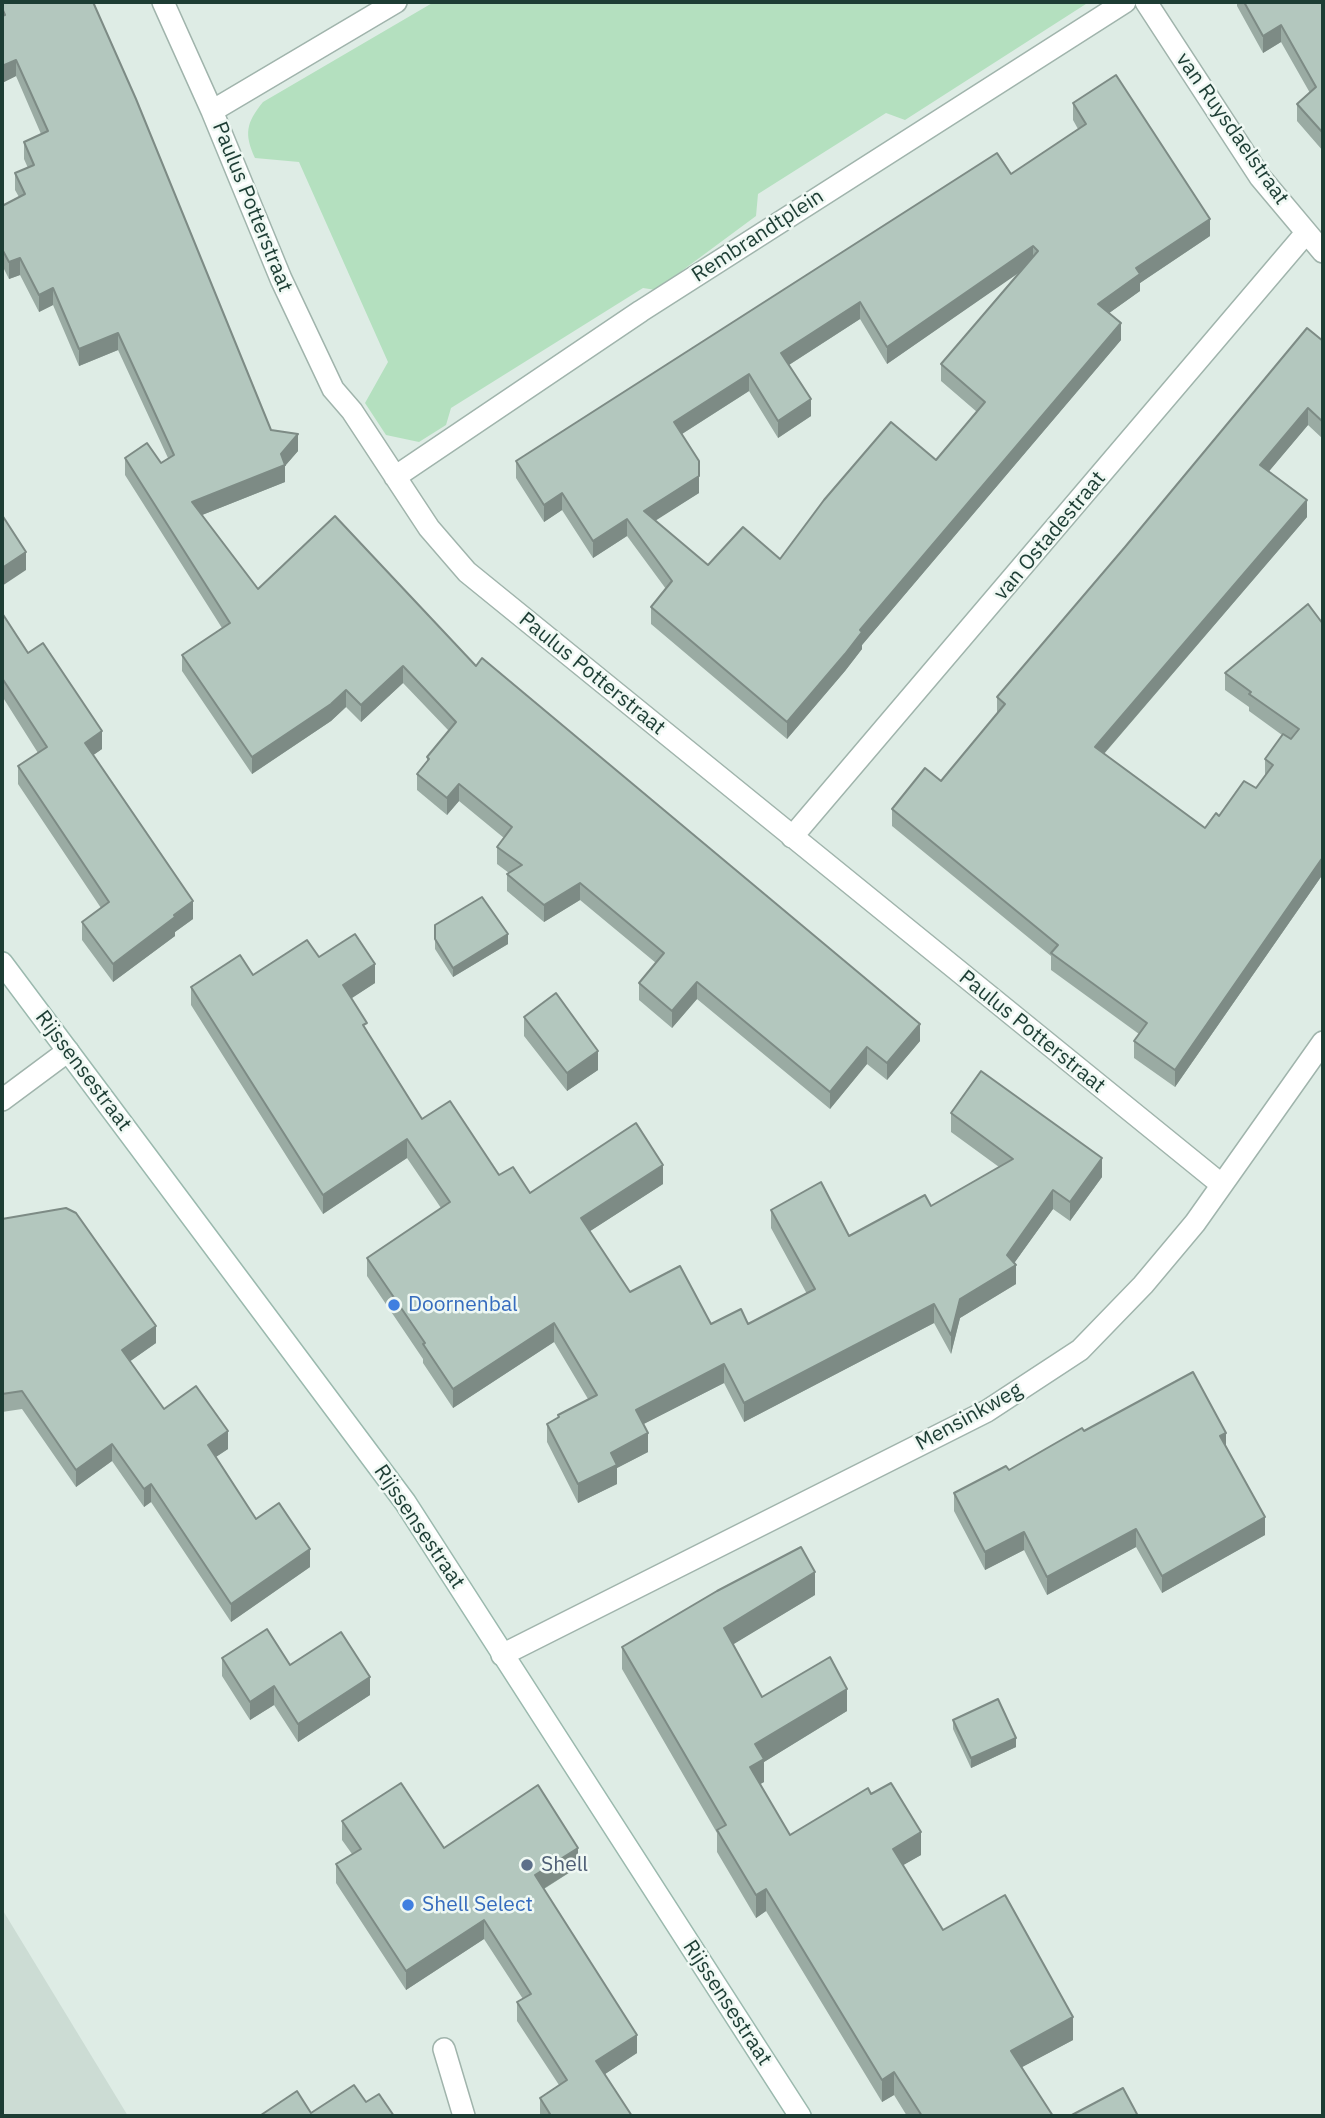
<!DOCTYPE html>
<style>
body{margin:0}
#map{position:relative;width:1325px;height:2118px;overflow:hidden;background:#deece5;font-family:"IBM Plex Sans",sans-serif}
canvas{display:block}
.frame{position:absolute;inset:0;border:4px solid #1d3d34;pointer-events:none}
</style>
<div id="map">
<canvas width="1325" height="2118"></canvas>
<div class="frame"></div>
</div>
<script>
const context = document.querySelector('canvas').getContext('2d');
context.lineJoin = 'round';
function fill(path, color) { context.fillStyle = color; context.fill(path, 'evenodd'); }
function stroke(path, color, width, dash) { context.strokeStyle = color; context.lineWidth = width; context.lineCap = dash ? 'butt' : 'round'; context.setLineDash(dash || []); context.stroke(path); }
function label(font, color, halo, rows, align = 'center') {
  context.font = font + ' "IBM Plex Sans",sans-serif'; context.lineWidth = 5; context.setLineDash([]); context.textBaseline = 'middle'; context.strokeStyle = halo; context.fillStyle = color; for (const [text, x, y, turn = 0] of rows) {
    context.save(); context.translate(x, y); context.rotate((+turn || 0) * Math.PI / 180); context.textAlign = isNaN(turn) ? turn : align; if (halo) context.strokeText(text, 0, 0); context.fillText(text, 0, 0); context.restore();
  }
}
fill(new Path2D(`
 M 2,1909 L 128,2116 L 2,2116 Z`), '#ccdcd4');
fill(new Path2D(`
 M 434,2 L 1089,2 L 905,120 L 886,113 L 758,194 L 756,216 L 656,290 L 643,288 L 451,408 L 446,425 L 419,442 L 386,435 L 365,403 L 388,362 L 299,162 L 255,158 C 244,134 246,123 263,102 Z`), '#b4e0bf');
const minor = new Path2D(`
 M 163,2 L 212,111 L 281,279 L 333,389 L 352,411 L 429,528 L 467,572 L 1222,1185
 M 1146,2 L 1260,177 L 1323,252
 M 212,111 L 396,2
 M 395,477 L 641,311 L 1125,2
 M 792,837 L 1306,233
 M 2,1100 L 68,1051
 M 502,1655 L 987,1411 L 1080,1350 L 1143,1285 L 1195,1223 L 1323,1042
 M 444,2049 L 464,2116`);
const secondary = new Path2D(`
 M 2,963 L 405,1502 L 800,2116`);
stroke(minor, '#a0b4ac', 24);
stroke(secondary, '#9bb9ae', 24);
stroke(minor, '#fff', 21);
stroke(secondary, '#fff', 21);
fill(new Path2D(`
 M 2,2 L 271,430 L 298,451 L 285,466 L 285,482 L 202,515 L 258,589 L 476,666 L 920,1041 L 887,1080 L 867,1064 L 830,1109 L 697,999 L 672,1028 L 639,1000 L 639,983 L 656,963 L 580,900 L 544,922 L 507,891 L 507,874 L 509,873 L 497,864 L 497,847 L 504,838 L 459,801 L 447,815 L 417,790 L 417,774 L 427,762 L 427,757 L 449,731 L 403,683 L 361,722 L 346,707 L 331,721 L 252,774 L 182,671 L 182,655 L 222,628 L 125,475 L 125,458 L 161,463 L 168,458 L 118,350 L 79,366 L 53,305 L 39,312 L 20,275 L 9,279 L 2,265 L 2,206 L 19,197 L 15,190 L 15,173 L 28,168 L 24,159 L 24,142 L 41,134 L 16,76 L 2,83 Z
 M 1237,2 L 1323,2 L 1323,151 L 1297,121 L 1297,104 L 1310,93 L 1281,42 L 1263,53 L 1237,6 Z
 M 1073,103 L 1210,236 L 1140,283 L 1140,291 L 1109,313 L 1121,340 L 862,645 L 862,649 L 845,671 L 787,739 L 651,624 L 651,607 L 666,589 L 627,536 L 593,558 L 562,510 L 544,522 L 516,478 L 516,461 L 1011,174 L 1078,129 L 1073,120 ZM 1019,272 L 941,364 L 941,381 L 977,412 L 936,460 L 780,559 L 708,565 L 655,520 L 699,493 L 682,434 L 749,391 L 778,438 L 811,416 L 789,365 L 860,319 L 887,364 Z
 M 1323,341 L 1323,439 L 1308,425 L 1269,471 L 1307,517 L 1104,754 L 1205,828 L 1219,816 L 1256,788 L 1265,776 L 1265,759 L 1282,735 L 1249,711 L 1249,707 L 1225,690 L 1225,673 L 1308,604 L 1323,874 L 1175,1087 L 1134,1058 L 1134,1041 L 1139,1034 L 1051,970 L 1051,956 L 892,826 L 892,809 L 941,781 L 997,714 L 997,697 Z
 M 2,613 L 28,653 L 102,749 L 93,755 L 193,919 L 175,932 L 175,936 L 113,982 L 82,940 L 82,922 L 101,908 L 18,784 L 18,766 L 38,753 L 2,696 Z
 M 435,925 L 508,944 L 453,977 L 435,949 Z
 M 319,957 L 375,983 L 351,998 L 367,1032 L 422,1119 L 499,1175 L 530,1193 L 663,1184 L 590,1231 L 630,1292 L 711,1324 L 748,1324 L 807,1294 L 771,1228 L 771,1210 L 849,1236 L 931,1206 L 999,1167 L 951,1132 L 951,1113 L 1102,1177 L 1070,1221 L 1053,1209 L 1014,1263 L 1016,1284 L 960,1318 L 951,1354 L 934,1323 L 744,1422 L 724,1383 L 643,1424 L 648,1452 L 617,1468 L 617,1484 L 578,1503 L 547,1442 L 547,1424 L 558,1418 L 558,1415 L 588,1399 L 554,1342 L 453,1408 L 423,1363 L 423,1359 L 367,1276 L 367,1258 L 441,1208 L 407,1158 L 323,1214 L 191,1005 L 191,987 L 253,975 Z
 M 524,1017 L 598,1070 L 567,1091 L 524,1036 Z
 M 2,1219 L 156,1343 L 130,1361 L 164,1409 L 228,1449 L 216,1457 L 256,1519 L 310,1567 L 231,1622 L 151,1502 L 144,1507 L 112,1461 L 76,1487 L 22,1409 L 2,1412 Z
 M 1084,1431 L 1226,1446 L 1265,1535 L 1162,1593 L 1136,1547 L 1047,1595 L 1024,1550 L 985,1570 L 954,1511 L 954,1493 L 1009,1470 Z
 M 815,1595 L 733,1644 L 762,1697 L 847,1711 L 764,1762 L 764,1782 L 760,1784 L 790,1835 L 871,1794 L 921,1855 L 903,1865 L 943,1930 L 1073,2040 L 1022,2067 L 1053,2116 L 907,2116 L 894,2095 L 882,2102 L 766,1911 L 756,1918 L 717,1852 L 717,1833 L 622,1669 L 622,1647 Z
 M 222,1658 L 290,1665 L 370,1695 L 298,1742 L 274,1705 L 250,1720 L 222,1676 Z
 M 953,1720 L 1016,1747 L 971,1768 L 953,1729 Z
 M 342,1821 L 444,1848 L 578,1867 L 544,1889 L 637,2053 L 605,2074 L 632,2116 L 540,2116 L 540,2098 L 559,2085 L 517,2021 L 517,2002 L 523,1999 L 484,1939 L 406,1990 L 336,1883 L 336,1864 L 352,1854 L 342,1840 Z`), '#9aaba3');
fill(new Path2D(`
 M 1281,25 L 1281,42 L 1263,53 L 1263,36 Z
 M 16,60 L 16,76 L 2,83 L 2,66 Z
 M 1210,219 L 1210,236 L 1140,283 L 1140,291 L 1098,321 L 1098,304 L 1136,268 Z
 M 1033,246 L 1033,263 L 887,364 L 887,347 Z
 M 20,258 L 20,275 L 9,279 L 9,262 Z
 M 53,288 L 53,305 L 39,312 L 39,295 Z
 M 860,302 L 860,319 L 781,370 L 781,353 Z
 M 1121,323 L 1121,340 L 862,645 L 862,649 L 845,671 L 787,739 L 787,722 L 860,630 Z
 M 118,333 L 118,350 L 79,366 L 79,349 Z
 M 749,374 L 749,391 L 674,439 L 674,422 Z
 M 811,399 L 811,416 L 778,438 L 778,421 Z
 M 1308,408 L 1308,425 L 1260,482 L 1260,465 Z
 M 298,434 L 298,451 L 285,466 L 285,482 L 192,519 L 192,502 L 281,454 Z
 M 699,476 L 699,493 L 644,528 L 644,511 Z
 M 562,493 L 562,510 L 544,522 L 544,505 Z
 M 1307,500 L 1307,517 L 1095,764 L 1095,747 Z
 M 627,519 L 627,536 L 593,558 L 593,541 Z
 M 26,552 L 26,570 L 2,586 L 2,568 Z
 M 403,666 L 403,683 L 361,722 L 361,705 Z
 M 346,690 L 346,707 L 331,721 L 252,774 L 252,757 Z
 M 102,731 L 102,749 L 85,761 L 85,743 Z
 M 459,784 L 459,801 L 447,815 L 447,798 Z
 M 1323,857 L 1323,874 L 1175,1087 L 1175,1070 Z
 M 580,883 L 580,900 L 544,922 L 544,905 Z
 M 193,901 L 193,919 L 175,932 L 175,936 L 113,982 L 113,964 Z
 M 508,934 L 508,944 L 453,977 L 453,968 Z
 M 375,964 L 375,983 L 343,1004 L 343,985 Z
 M 697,982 L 697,999 L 672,1028 L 672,1011 Z
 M 920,1024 L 920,1041 L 887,1080 L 887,1063 Z
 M 867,1047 L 867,1064 L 830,1109 L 830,1092 Z
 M 598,1051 L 598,1070 L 567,1091 L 567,1073 Z
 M 407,1139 L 407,1158 L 323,1214 L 323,1195 Z
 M 1102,1158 L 1102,1177 L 1070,1221 L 1070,1202 Z
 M 663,1165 L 663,1184 L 581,1237 L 581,1218 Z
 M 1053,1190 L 1053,1209 L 1010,1269 L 1016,1265 L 1016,1284 L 960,1318 L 951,1354 L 951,1335 L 960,1299 L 1007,1255 Z
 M 934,1304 L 934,1323 L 744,1422 L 744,1403 Z
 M 554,1323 L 554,1342 L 453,1408 L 453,1389 Z
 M 156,1326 L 156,1343 L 122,1367 L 122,1350 Z
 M 724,1364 L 724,1383 L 636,1428 L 636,1410 Z
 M 228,1431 L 228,1449 L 208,1462 L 208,1445 Z
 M 648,1433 L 648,1452 L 617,1468 L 617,1484 L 578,1503 L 578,1484 L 611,1453 Z
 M 1226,1433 L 1226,1451 L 1220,1436 Z
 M 112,1444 L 112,1461 L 76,1487 L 76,1470 Z
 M 151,1484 L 151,1502 L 144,1507 L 144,1489 Z
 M 1265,1517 L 1265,1535 L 1162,1593 L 1162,1576 Z
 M 1136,1529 L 1136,1547 L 1047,1595 L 1047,1577 Z
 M 1024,1532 L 1024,1550 L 985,1570 L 985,1552 Z
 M 310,1549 L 310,1567 L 231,1622 L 231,1604 Z
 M 815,1572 L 815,1595 L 724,1650 L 724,1628 Z
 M 370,1677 L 370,1695 L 298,1742 L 298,1724 Z
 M 274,1686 L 274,1705 L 250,1720 L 250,1702 Z
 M 847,1689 L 847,1711 L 764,1762 L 764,1782 L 750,1790 L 750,1767 L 755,1744 Z
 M 1016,1738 L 1016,1747 L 971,1768 L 971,1758 Z
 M 921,1832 L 921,1855 L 893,1871 L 893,1849 Z
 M 578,1848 L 578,1867 L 535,1894 L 535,1875 Z
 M 766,1889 L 766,1911 L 756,1918 L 756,1895 Z
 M 484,1920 L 484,1939 L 406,1990 L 406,1971 Z
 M 1073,2017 L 1073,2040 L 1011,2073 L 1011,2051 Z
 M 637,2035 L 637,2053 L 596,2080 L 596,2061 Z
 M 894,2072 L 894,2095 L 882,2102 L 882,2080 Z`), '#7d8b85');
const building = new Path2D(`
 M 2,2 L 93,2 L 136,99 L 271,430 L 298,434 L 281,454 L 285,465 L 192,502 L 258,589 L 335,516 L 476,666 L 482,658 L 920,1024 L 887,1063 L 867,1047 L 830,1092 L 697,982 L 672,1011 L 639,983 L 664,953 L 580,883 L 544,905 L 507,874 L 522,865 L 497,847 L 512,827 L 459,784 L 447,798 L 417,774 L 429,759 L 427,757 L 456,722 L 403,666 L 361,705 L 346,690 L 331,704 L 252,757 L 182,655 L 230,623 L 125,458 L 147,443 L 161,463 L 174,455 L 118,333 L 79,349 L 53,288 L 39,295 L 20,258 L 9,262 L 2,249 L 2,206 L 25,194 L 15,173 L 34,165 L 24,142 L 48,131 L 16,60 L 2,66 L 2,16 L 5,15 L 2,8 Z
 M 1244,2 L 1323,2 L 1323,133 L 1297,104 L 1316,87 L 1281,25 L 1263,36 Z
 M 1116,75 L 1210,219 L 1136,268 L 1140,274 L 1098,304 L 1121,323 L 860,630 L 862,632 L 845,654 L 787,722 L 651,607 L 672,581 L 627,519 L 593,541 L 562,493 L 544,505 L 516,461 L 997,153 L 1011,174 L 1086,124 L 1073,103 ZM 1033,246 L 1038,251 L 941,364 L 985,402 L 936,460 L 891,422 L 824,500 L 780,559 L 743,527 L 708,565 L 644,511 L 699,476 L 699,461 L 674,422 L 749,374 L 778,421 L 811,399 L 781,353 L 860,302 L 887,347 Z
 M 1307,328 L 1323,341 L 1323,422 L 1308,408 L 1260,465 L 1307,500 L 1095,747 L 1205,828 L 1216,813 L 1219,816 L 1244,781 L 1256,788 L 1273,765 L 1265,759 L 1283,734 L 1291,739 L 1299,729 L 1249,694 L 1251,692 L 1225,673 L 1308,604 L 1323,624 L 1323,857 L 1175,1070 L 1134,1041 L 1147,1023 L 1051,953 L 1058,945 L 892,809 L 925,768 L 941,781 L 1005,704 L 997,697 L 1125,547 Z
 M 2,515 L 26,552 L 2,568 Z
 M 2,613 L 28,653 L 43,643 L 102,731 L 85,743 L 193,901 L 174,915 L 175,917 L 113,964 L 82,922 L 109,902 L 18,766 L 47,747 L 2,678 Z
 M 482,897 L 508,934 L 453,968 L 435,939 L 435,925 Z
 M 355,934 L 375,964 L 343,985 L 367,1023 L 363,1025 L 422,1119 L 450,1101 L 499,1175 L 513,1167 L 530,1193 L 636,1123 L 663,1165 L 581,1218 L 630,1292 L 680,1266 L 711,1324 L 741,1309 L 748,1324 L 815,1289 L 771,1210 L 821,1182 L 849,1236 L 925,1195 L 931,1206 L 1013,1159 L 951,1113 L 981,1071 L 1102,1158 L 1070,1202 L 1053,1190 L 1007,1255 L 1016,1265 L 960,1299 L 951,1335 L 934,1304 L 744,1403 L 724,1364 L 636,1410 L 648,1433 L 611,1453 L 617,1465 L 578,1484 L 547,1424 L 559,1417 L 558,1415 L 597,1395 L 554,1323 L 453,1389 L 423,1344 L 425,1343 L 367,1258 L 450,1202 L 407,1139 L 323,1195 L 191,987 L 240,955 L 253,975 L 307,940 L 319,957 Z
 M 556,993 L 598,1051 L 567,1073 L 524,1017 Z
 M 66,1208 L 76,1213 L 156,1326 L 122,1350 L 164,1409 L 196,1386 L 228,1431 L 208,1445 L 256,1519 L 279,1503 L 310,1549 L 231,1604 L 151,1484 L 144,1489 L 112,1444 L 76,1470 L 22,1391 L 2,1394 L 2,1219 Z
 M 1193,1372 L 1226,1433 L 1220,1436 L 1265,1517 L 1162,1576 L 1136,1529 L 1047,1577 L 1024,1532 L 985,1552 L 954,1493 L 1006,1466 L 1009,1470 L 1082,1428 L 1084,1431 Z
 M 801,1547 L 815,1572 L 724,1628 L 762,1697 L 830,1657 L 847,1689 L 755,1744 L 764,1759 L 750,1767 L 790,1835 L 868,1788 L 871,1794 L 891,1783 L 921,1832 L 893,1849 L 943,1930 L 1005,1895 L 1073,2017 L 1011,2051 L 1053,2116 L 922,2116 L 894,2072 L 882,2080 L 766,1889 L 756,1895 L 717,1830 L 726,1825 L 622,1647 L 717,1591 Z
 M 267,1629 L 290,1665 L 341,1632 L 370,1677 L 298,1724 L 274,1686 L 250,1702 L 222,1658 Z
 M 998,1699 L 1016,1738 L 971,1758 L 953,1720 Z
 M 401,1783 L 444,1848 L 538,1785 L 578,1848 L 535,1875 L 637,2035 L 596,2061 L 632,2116 L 546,2116 L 550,2114 L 540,2098 L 567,2080 L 517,2002 L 531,1994 L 484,1920 L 406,1971 L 336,1864 L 361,1849 L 342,1821 Z
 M 354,2085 L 366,2102 L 379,2094 L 394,2116 L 262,2116 L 261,2115 L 297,2091 L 311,2113 Z
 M 1123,2088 L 1138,2116 L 1070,2116 Z`);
fill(building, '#b3c7be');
stroke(building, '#7d8b85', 2);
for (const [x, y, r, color] of [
 [394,1305,7,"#3f7fe0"],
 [527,1865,7,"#5c6f8a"],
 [408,1905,7,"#3f7fe0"]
]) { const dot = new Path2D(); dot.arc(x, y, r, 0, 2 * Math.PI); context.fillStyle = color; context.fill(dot); stroke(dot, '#eff8f3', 2.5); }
label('21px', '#1d3d34', '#eff8f3', [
 ["van Ruysdaelstraat",1232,129,55],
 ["Paulus Potterstraat",252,207,68],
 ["Rembrandtplein",758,236,-33],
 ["van Ostadestraat",1050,536,-50],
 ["Paulus Potterstraat",592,674,39],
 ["Paulus Potterstraat",1032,1032,39],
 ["Rijssensestraat",83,1071,53],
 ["Mensinkweg",969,1417,-29],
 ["Rijssensestraat",419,1527,56],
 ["Rijssensestraat",727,2003,57]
]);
label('21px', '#366cbe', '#eff8f3', [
 ["Doornenbal",408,1305],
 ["Shell Select",422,1905]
], 'left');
label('21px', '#4e5e75', '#eff8f3', [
 ["Shell",541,1865]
], 'left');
</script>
